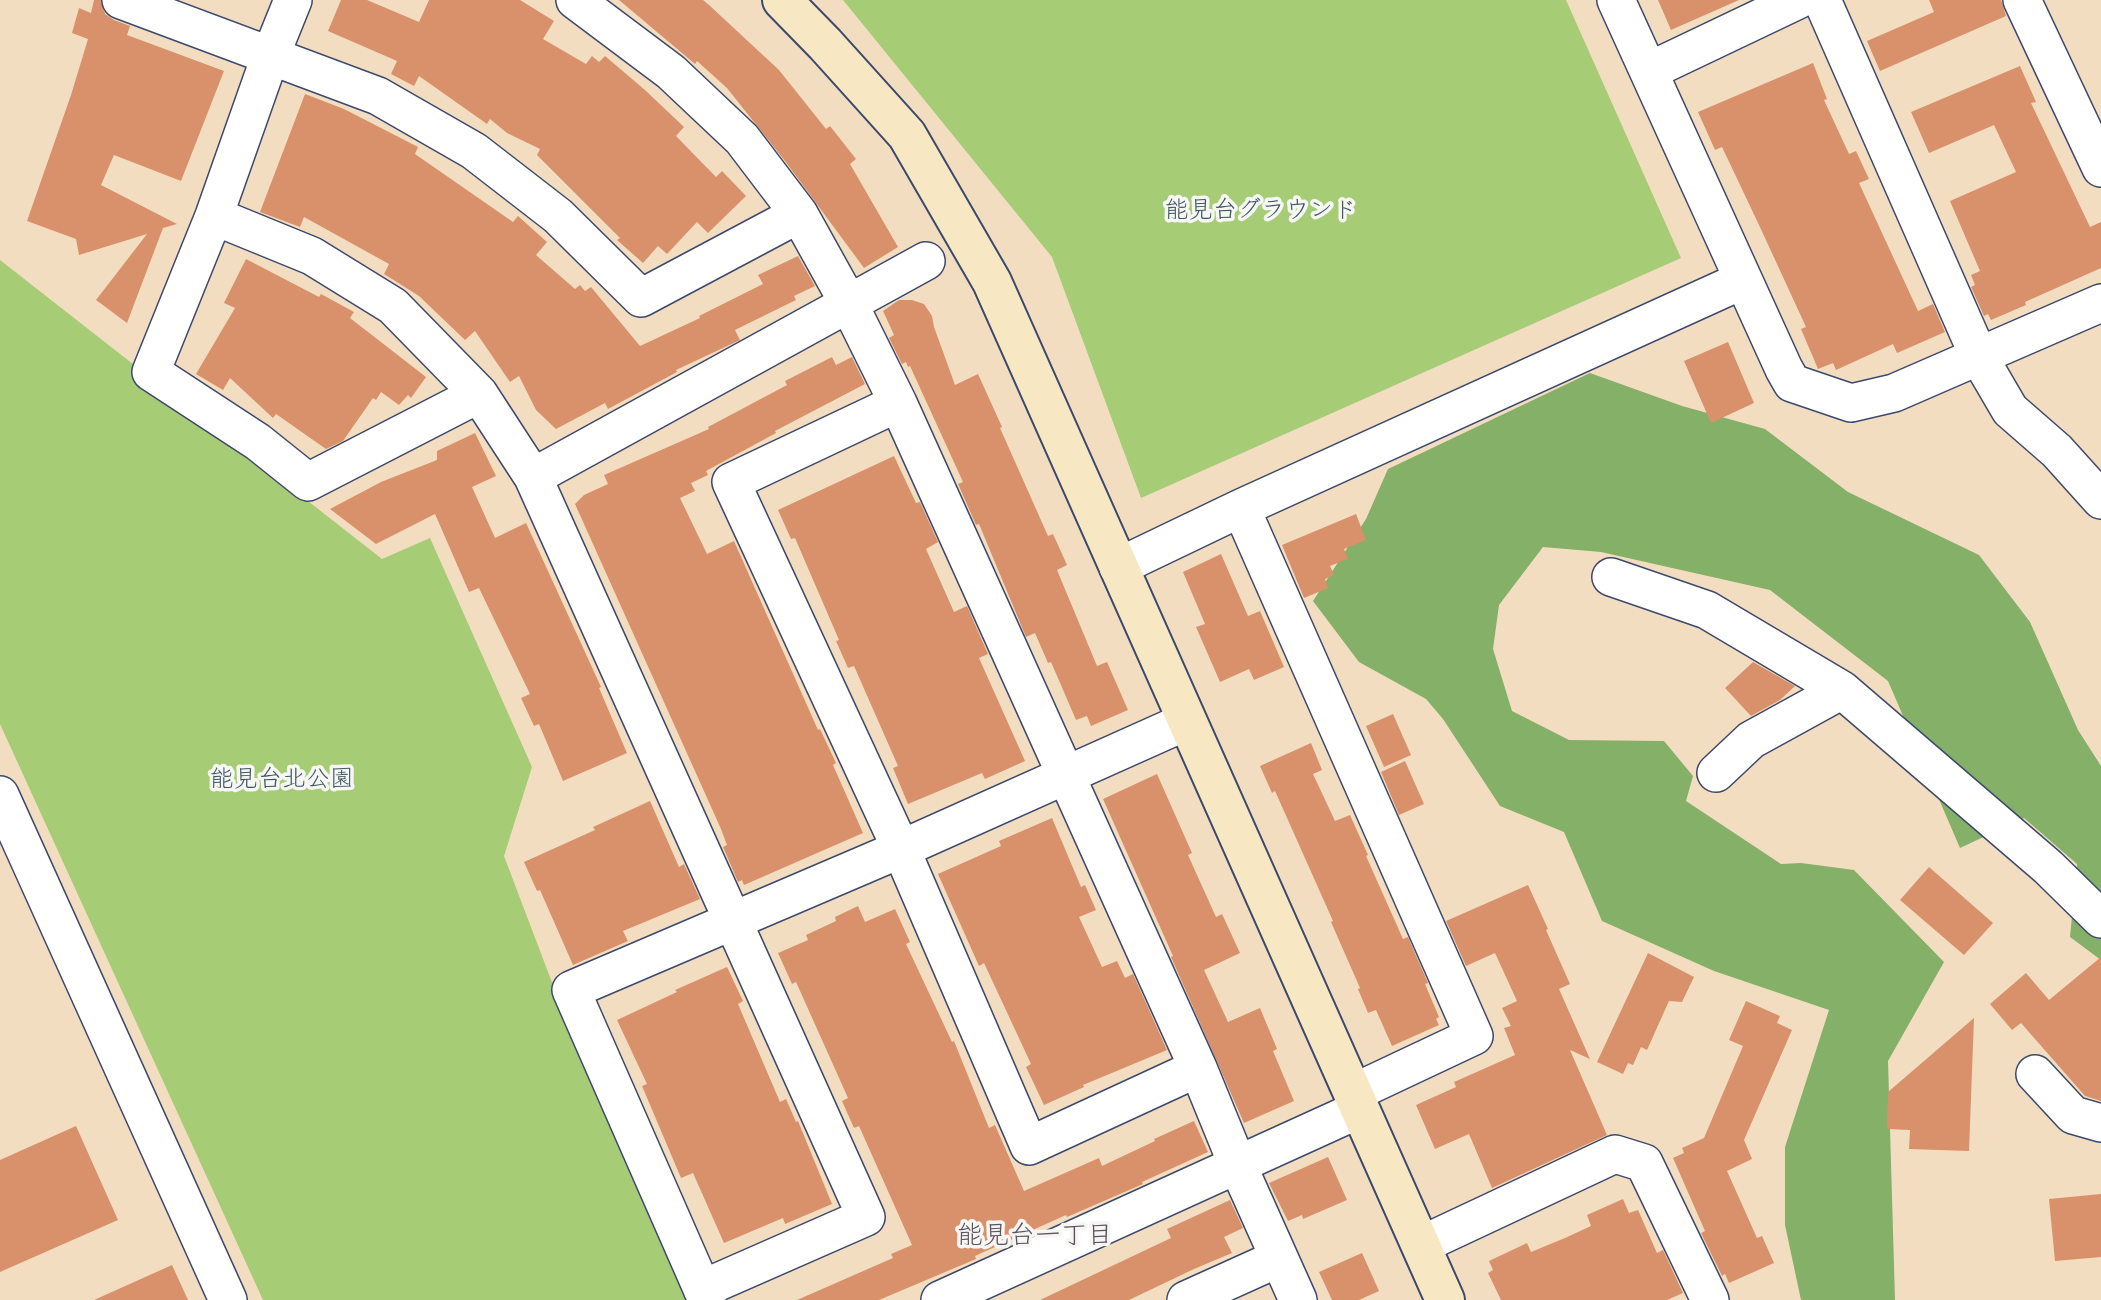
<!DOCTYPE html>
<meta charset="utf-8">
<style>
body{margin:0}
canvas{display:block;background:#f2ddc0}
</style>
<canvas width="2101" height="1300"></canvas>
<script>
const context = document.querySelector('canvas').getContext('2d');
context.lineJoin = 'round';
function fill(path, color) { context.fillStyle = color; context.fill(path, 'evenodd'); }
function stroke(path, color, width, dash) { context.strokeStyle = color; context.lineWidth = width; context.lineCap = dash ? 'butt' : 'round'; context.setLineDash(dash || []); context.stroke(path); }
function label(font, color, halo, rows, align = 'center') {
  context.font = font + ' "Architects Daughter","Klee One",sans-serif'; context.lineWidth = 7; context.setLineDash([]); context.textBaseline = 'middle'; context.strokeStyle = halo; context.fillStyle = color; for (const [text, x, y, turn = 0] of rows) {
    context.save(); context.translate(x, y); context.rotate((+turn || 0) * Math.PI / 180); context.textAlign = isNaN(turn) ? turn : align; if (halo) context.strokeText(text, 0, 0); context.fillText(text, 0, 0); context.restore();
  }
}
fill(new Path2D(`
 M 843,0 L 1566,0 L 1681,258 L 1141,498 L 1052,257 Z
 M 0,260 L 382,559 L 430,538 L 532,767 L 504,856 L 583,1064 L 693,1300 L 263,1300 L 0,724 Z`), '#a7cc76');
fill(new Path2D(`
 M 1590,373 L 1682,406 L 1765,429 L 1848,492 L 1979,555 L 2030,622 L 2078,730 L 2101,766 L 2101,960 L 2070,937 L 2077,864 L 2024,818 L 1960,848 L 1888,681 L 1770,590 L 1601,552 L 1543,547 L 1499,605 L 1493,649 L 1512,711 L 1569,740 L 1664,741 L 1693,776 L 1686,801 L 1781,864 L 1801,863 L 1854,870 L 1944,962 L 1888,1061 L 1895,1300 L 1801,1300 L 1785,1225 L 1785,1147 L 1829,1010 L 1714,971 L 1602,921 L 1564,832 L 1500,806 L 1443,719 L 1426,699 L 1359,662 L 1313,601 L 1366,519 L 1388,469 Z`), '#85b067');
fill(new Path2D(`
 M 94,0 L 101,0 L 105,14 L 114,20 L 130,26 L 127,35 L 224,71 L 181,181 L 114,155 L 101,185 L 177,224 L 163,228 L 127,323 L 96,300 L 147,234 L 79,255 L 76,239 L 27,221 L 71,95 L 88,39 L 72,33 L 79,8 L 91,13 Z
 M 341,0 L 367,0 L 419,22 L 429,0 L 520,0 L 554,21 L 543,39 L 586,64 L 592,56 L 599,62 L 605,56 L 645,90 L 684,127 L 676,136 L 716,177 L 722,171 L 746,196 L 708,233 L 697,222 L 667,254 L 658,246 L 643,263 L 617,240 L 620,238 L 537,155 L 540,149 L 507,133 L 490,119 L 487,124 L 419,76 L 414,86 L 391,74 L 397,61 L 328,31 Z
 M 619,0 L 703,0 L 709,5 L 779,70 L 826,129 L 830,126 L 856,159 L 850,164 L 898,247 L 864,268 L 785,161 L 727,88 L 697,61 L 695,64 Z
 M 1658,0 L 1739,0 L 1671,30 Z
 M 1929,0 L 2001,0 L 2006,16 L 1880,71 L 1867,41 L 1934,12 Z
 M 1813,63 L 1827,99 L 1824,100 L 1849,154 L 1856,151 L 1869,179 L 1859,183 L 1918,311 L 1933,304 L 1945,332 L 1897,353 L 1893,344 L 1836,370 L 1833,363 L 1818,369 L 1801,329 L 1806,327 L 1759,225 L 1722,147 L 1715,150 L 1698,112 Z
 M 2020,66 L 2036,102 L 2031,103 L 2090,227 L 2101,222 L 2101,268 L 2025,302 L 2026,305 L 1991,320 L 1988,314 L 1984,316 L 1971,287 L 1975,285 L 1971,275 L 1980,271 L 1950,201 L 2016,172 L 1994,125 L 1929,153 L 1911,112 Z
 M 305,94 L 344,109 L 418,147 L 415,154 L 513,222 L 518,216 L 547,242 L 536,255 L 575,289 L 580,285 L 585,291 L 591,287 L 640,346 L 700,318 L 699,316 L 763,284 L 758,275 L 798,256 L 815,286 L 794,296 L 796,300 L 735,330 L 740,340 L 676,370 L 677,372 L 608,409 L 605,403 L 556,429 L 536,410 L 519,376 L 510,382 L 475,331 L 465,340 L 419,296 L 384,274 L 389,264 L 304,217 L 300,227 L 260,212 Z
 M 246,259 L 319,297 L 321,294 L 354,312 L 350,318 L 426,377 L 411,398 L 408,395 L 399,405 L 381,392 L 376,400 L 373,398 L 343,441 L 326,449 L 276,414 L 273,418 L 230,378 L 223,390 L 196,374 L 235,308 L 224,303 Z
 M 899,300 L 912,300 L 924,304 L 932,316 L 934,327 L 955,385 L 978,374 L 1002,427 L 1000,428 L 1048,536 L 1053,534 L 1067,565 L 1057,570 L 1097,666 L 1107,662 L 1128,710 L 1091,726 L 1087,716 L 1076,720 L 1051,662 L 1048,663 L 1035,633 L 1026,637 L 979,524 L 976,525 L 958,484 L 963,482 L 910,366 L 908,367 L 906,362 L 902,364 L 889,338 L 894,335 L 883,311 Z
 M 1728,342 L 1754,403 L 1711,423 L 1684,361 Z
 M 832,357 L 836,365 L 852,357 L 865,384 L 775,431 L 776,433 L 706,471 L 708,475 L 691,483 L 695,491 L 680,498 L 707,554 L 734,541 L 818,730 L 820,729 L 836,763 L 833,765 L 863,833 L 744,885 L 742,880 L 738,882 L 723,847 L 727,845 L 721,829 L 575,504 L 584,495 L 608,484 L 604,475 L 709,429 L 708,427 L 787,385 L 785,381 Z
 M 475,433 L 496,476 L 472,487 L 495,538 L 526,523 L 601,687 L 599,688 L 627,753 L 563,781 L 539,724 L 534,726 L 521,698 L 530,694 L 479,588 L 469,592 L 435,514 L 376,544 L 330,509 L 381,482 L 437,460 L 437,451 Z
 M 894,456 L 916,503 L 920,502 L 938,542 L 926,549 L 954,612 L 967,606 L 988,654 L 979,658 L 1025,761 L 985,779 L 982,773 L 908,804 L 893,768 L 898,766 L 854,666 L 848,668 L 836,641 L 839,640 L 795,538 L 791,539 L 778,510 Z
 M 1356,514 L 1366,540 L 1344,549 L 1348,559 L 1330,566 L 1334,575 L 1325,579 L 1328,588 L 1304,598 L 1282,545 Z
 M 1221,554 L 1248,616 L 1260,611 L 1284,667 L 1254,680 L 1249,669 L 1220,682 L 1196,627 L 1205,624 L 1183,572 Z
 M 1753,662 L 1795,686 L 1780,700 L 1751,716 L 1725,688 Z
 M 1393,714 L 1411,755 L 1384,767 L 1366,726 Z
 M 1311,743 L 1322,770 L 1313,774 L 1335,821 L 1350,815 L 1368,855 L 1366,856 L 1403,939 L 1408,937 L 1428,983 L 1425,984 L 1439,1017 L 1436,1019 L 1439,1025 L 1392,1046 L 1376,1010 L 1368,1013 L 1358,989 L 1360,988 L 1331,922 L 1333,921 L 1275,791 L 1272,793 L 1260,766 Z
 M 1405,761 L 1424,804 L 1399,815 L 1381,772 Z
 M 1157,774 L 1192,853 L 1188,855 L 1216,917 L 1222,914 L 1240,953 L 1204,970 L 1228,1022 L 1260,1008 L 1277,1049 L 1273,1051 L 1294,1101 L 1244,1123 L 1171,957 L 1173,956 L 1103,799 Z
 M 650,801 L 679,867 L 684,864 L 700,899 L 623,931 L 628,941 L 573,965 L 540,890 L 537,891 L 524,862 L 595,830 L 593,827 Z
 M 1052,818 L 1081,887 L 1085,885 L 1096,910 L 1079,917 L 1102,967 L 1117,961 L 1125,978 L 1133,974 L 1167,1050 L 1083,1085 L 1084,1087 L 1044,1105 L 1026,1067 L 1031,1064 L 984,963 L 979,966 L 938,874 L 1001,846 L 999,841 Z
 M 1929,867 L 1993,923 L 1964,955 L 1900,900 Z
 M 1528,885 L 1548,929 L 1546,930 L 1570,984 L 1559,989 L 1590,1059 L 1570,1050 L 1607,1135 L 1492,1188 L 1469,1134 L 1435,1149 L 1416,1105 L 1456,1087 L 1454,1082 L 1515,1055 L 1504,1028 L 1511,1026 L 1502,1008 L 1517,1001 L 1495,953 L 1466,966 L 1446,921 Z
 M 858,906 L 865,922 L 895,909 L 910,942 L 906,944 L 952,1042 L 954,1041 L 989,1128 L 995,1125 L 1024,1191 L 1099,1158 L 1102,1166 L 1155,1141 L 1154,1139 L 1194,1121 L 1208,1152 L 1142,1182 L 1143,1184 L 1067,1217 L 1066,1215 L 975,1256 L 976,1259 L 879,1300 L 797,1300 L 893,1258 L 891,1254 L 912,1245 L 859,1126 L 854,1128 L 842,1101 L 848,1098 L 796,982 L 792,984 L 778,953 L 808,940 L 806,935 L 836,921 L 835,917 Z
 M 1648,953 L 1694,977 L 1682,1002 L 1669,1001 L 1647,1050 L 1641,1047 L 1633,1065 L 1628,1063 L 1623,1074 L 1597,1062 Z
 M 2101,957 L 2101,1101 L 2085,1096 L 2021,1023 L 2012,1030 L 1990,1004 L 2026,973 L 2049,1000 Z
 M 727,967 L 743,1001 L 738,1004 L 780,1102 L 786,1099 L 796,1122 L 798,1121 L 832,1204 L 785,1224 L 783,1218 L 724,1243 L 693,1173 L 681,1178 L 642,1086 L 647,1084 L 617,1020 L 677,992 L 675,990 Z
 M 1746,1001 L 1780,1016 L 1777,1023 L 1792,1030 L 1744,1140 L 1752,1159 L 1727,1171 L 1757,1238 L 1762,1236 L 1774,1263 L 1729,1283 L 1725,1274 L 1722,1276 L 1701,1233 L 1705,1231 L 1673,1158 L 1684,1153 L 1682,1148 L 1704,1138 L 1743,1046 L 1729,1040 Z
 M 1974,1018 L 1969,1151 L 1909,1149 L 1910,1130 L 1887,1129 L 1888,1092 Z
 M 76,1126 L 118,1220 L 0,1272 L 0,1160 Z
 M 1328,1157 L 1347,1200 L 1303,1219 L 1302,1215 L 1288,1221 L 1269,1183 Z
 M 2101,1194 L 2101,1257 L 2055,1261 L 2049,1199 Z
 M 1623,1199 L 1629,1213 L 1638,1210 L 1657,1253 L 1663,1250 L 1683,1293 L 1667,1300 L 1501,1300 L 1488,1273 L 1493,1270 L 1489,1261 L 1527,1243 L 1531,1252 L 1565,1238 L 1591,1226 L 1587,1215 Z
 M 1230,1200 L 1243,1228 L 1224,1237 L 1232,1253 L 1194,1269 L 1129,1300 L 1040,1300 L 1171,1238 L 1167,1229 Z
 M 1362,1253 L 1379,1291 L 1359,1300 L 1332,1300 L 1319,1272 Z
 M 172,1265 L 188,1300 L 94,1300 Z`), '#d9916b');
const street = new Path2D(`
 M 121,0 L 378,96 L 474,151 L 558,216 L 641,298 L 799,214 L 742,139 L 671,72 L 575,0
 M 293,0 L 270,57 L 214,216 L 151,372 L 258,442 L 308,482 L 479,394
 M 1616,0 L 1784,369 L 1792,383 L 1851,403 L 1894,393 L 2101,303
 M 1822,0 L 1979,357 L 2010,410 L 2057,451 L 2101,500
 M 2022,0 L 2101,168
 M 1649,71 L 1798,0
 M 799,214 L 849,304 L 898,403 L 1198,1068 L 1029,1146 L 901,849 L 731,482 L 898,403
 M 214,216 L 312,256 L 393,306 L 479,394 L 533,477 L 866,1217 L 702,1289
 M 533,477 L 926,261
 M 1241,508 L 1474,1036 L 1353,1093
 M 1118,567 L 1241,508 L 1743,280
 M 1611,577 L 1707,610 L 1842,690
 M 1716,773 L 1751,740 L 1842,690 L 2048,867 L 2101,919
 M 0,795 L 228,1300
 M 1198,1068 L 1238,1166 L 1298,1300
 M 2035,1074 L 2073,1115 L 2101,1123
 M 1421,1245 L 1615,1154 L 1644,1163 L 1710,1300
 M 707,1300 L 571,990 L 901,849 L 1187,721
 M 940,1300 L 1360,1109
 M 1186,1300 L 1279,1258`);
const secondary = new Path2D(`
 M 782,0 L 825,44 L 907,135 L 992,282 L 1445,1300`);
stroke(street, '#3b496d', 40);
stroke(secondary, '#3b496d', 42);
stroke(street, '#fff', 37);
stroke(secondary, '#f7e8c3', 38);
label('24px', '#3e5664', '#f6f6f2', [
 ["能見台グラウンド",1261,212],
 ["能見台北公園",282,781]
]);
label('26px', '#5e5163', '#f6f6f2', [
 ["能見台一丁目",1035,1238]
]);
</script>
